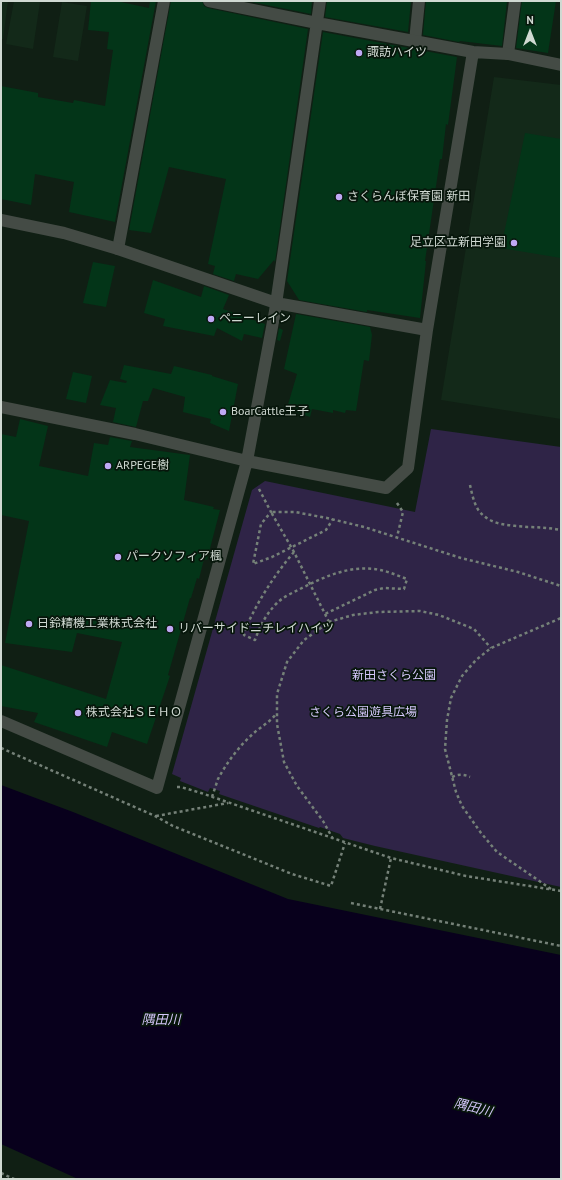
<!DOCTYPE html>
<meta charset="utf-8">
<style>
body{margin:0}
#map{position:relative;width:562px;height:1180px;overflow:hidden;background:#101f14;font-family:"PT Sans",sans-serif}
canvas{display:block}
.frame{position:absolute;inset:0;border:2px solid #d0d9d2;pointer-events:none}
.north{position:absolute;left:510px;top:12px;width:40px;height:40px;-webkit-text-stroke:3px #07160b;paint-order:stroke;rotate:0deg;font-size:11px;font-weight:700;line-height:16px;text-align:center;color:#d0d9d2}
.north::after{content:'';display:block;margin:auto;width:14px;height:18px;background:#d0d9d2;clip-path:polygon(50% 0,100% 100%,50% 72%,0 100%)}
</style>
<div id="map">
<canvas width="562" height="1180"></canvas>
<div class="frame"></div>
<div class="north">N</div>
</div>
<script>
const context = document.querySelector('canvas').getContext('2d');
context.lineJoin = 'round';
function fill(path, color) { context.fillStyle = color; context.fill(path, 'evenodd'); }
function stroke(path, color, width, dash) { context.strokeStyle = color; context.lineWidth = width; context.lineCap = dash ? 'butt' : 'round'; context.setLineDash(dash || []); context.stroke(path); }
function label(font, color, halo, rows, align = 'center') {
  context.font = font + ' "PT Sans","Noto Sans JP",sans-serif'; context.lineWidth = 3.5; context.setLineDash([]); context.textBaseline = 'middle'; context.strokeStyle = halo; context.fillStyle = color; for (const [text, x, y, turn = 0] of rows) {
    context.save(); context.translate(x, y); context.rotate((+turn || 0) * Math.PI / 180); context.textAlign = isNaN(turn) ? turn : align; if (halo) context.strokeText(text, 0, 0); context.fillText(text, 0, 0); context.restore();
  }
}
fill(new Path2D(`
 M 1,1 L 8,1 L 3,39 L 1,39 Z
 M 14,1 L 32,1 L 40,2 L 33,49 L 6,44 Z
 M 62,2 L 87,6 L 78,61 L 53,57 Z
 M 494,77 L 561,85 L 561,419 L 441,400 Z`), '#132919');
fill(new Path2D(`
 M 431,429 L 561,447 L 561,887 L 375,846 L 343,838 L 340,834 L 320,827 L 319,828 L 219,794 L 220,791 L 210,788 L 208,792 L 180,781 L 181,778 L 172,774 L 252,490 L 265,481 L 415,512 Z`), '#2f2447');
fill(new Path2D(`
 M 1,785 L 73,812 L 288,899 L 561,955 L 561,1179 L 78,1179 L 1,1144 Z`), '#08001c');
fill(new Path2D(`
 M 91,1 L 116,1 L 149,8 L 150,1 L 156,1 L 115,222 L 69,212 L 74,182 L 35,174 L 31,205 L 1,199 L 1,86 L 38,93 L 38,97 L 73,103 L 74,100 L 105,106 L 113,50 L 107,49 L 109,32 L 88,30 Z
 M 171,1 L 202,1 L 204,6 L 208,8 L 308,29 L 275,262 L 274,260 L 258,279 L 236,274 L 234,281 L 213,274 L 215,266 L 208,264 L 226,179 L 169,167 L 151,233 L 129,230 Z
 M 247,1 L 312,1 L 311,14 Z
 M 327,1 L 411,1 L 408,32 L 325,17 Z
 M 426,1 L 507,1 L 502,46 L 460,41 L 459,42 L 423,35 Z
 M 522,1 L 556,1 L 548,53 L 516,48 Z
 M 323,32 L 457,57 L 448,125 L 446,124 L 442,159 L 440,159 L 425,261 L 426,261 L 420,318 L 367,310 L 367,312 L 299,300 L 287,281 Z
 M 525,133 L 561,139 L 561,258 L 501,248 Z
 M 93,262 L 115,266 L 106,307 L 83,303 Z
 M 153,280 L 201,297 L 204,286 L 229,295 L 223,309 L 265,324 L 262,338 L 244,334 L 242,341 L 217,328 L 214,336 L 163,326 L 165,319 L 144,313 Z
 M 296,314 L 370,327 L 372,335 L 369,361 L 364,360 L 356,411 L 346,410 L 345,413 L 333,410 L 333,413 L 312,409 L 310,417 L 292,411 L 293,408 L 287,408 L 297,374 L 284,369 Z
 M 279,328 L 283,330 L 280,341 L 277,340 Z
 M 124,365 L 171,374 L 174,366 L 212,375 L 212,376 L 238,384 L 229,431 L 210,423 L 211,419 L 183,412 L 185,397 L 153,388 L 148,401 L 143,401 L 136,427 L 113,422 L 116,408 L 100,405 L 110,380 L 126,383 L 127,381 L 120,379 Z
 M 73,372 L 92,376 L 86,403 L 66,399 Z
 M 20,419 L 48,426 L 39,466 L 88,476 L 94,443 L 108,445 L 110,437 L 132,441 L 130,447 L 190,455 L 184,500 L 214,507 L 213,509 L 220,510 L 207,560 L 204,559 L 199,579 L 197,578 L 191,598 L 190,598 L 168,675 L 170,676 L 147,744 L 112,732 L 107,747 L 34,722 L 38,713 L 1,706 L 1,665 L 106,699 L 122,642 L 77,633 L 72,652 L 5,643 L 29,521 L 1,515 L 1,434 L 16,437 Z`), '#033518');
stroke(new Path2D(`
 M 470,485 C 472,494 474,504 479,511 C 491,526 510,525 527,527 C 539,527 550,528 561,530
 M 259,489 L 271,512 L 261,524 L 253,564 L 272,557 L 326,530 L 333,519
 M 397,503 L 403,512 L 397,537
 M 294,552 C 276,573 261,596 249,621 C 247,626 245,630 244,635 L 255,640 C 260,626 266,614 277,603 C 283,597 292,593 300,589 C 324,577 347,566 374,569 C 385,570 396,575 407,579 L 404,589 L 384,588 L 375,590 L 325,614
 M 329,622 L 294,552 L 271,512 L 295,512 L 327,518 L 364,527 L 461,558 L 518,572 L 561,586
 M 1,748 L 155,816 L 173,826 L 292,874 L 331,886 L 345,843
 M 452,777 C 459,774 463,774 470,777
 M 177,787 L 181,787 L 201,793 L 391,858 L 466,876 L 561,891
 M 212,797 C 214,791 216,785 218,779 C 227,762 240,745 255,732 C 262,726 270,722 276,714
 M 156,816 L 228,803
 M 333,839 L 323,821 L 297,786 L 284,762 L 277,724 L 277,694 L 287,662 L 304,640 L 329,622 L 353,615 L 378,612 L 420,611 L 439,615 L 474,629 L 491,648
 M 551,889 L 497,852 L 481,833 L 462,806 L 456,792 L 445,749 L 447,720 L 451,698 L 462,676 L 476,660 L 491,648 L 561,618
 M 351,903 L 561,946
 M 380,909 L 391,858
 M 1,1173 L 14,1179`), '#758178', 2.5, [3, 3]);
stroke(new Path2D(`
 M 415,41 L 419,1
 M 508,54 L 515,1
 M 118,249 L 164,1`), '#444b45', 12);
stroke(new Path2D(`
 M 209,1 L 317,23 L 473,52 L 508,54 L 561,65
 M 1,220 L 64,233 L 118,249 L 276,303 L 427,330
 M 1,407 L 135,434 L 247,461 L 386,488 L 408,468 L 427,330 L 473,52
 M 1,721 L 157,788 L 247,461 L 275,311 L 320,1`), '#444b45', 12);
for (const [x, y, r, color] of [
 [359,53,4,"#bfa9f4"],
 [339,197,4,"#bfa9f4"],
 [514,243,4,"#bfa9f4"],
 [211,319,4,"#bfa9f4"],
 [223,412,4,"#bfa9f4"],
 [108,466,4,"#bfa9f4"],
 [118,557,4,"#bfa9f4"],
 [29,624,4,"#bfa9f4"],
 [170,629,4,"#bfa9f4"],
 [78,713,4,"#bfa9f4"]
]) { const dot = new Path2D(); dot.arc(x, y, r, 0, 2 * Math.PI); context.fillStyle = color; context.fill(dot); stroke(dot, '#07160b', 1.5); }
label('12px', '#d0d9d2', '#07160b', [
 ["諏訪ハイツ",367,53],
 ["さくらんぼ保育園 新田",347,197],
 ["足立区立新田学園",506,243,"right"],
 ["ペニーレイン",219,319],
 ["BoarCattle王子",231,412],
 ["ARPEGE樹",116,466],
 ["パークソフィア楓",126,557],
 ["日鈴精機工業株式会社",37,624],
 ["リバーサイドニチレイハイツ",178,629],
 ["株式会社ＳＥＨＯ",86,713]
], 'left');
label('12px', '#d7c9fd', '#07160b', [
 ["新田さくら公園",394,676],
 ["さくら公園遊具広場",363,713]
]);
label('italic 13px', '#d4c6fa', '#07160b', [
 ["隅田川",161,1020],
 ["隅田川",473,1108,14]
]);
</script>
